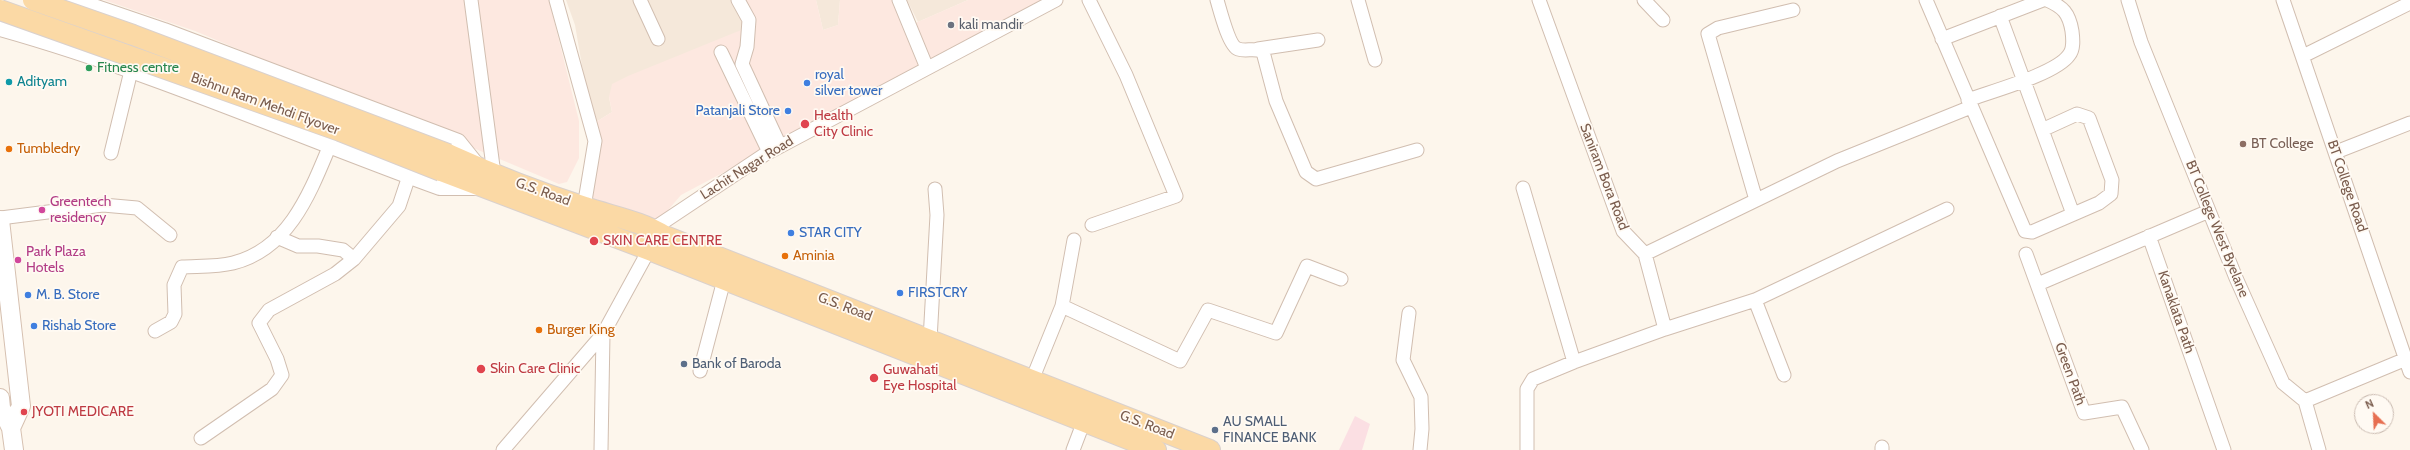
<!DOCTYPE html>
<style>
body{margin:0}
#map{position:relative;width:2410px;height:450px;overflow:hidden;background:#fdf6ec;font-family:Cabin,sans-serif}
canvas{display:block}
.north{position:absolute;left:2354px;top:394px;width:40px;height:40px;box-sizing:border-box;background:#fffaf3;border:1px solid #cabbb1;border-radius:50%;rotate:336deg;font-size:11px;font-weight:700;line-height:16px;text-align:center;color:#7a5c4d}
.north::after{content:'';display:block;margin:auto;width:14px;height:18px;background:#e76f51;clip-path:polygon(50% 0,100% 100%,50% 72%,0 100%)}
</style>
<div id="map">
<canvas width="2410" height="450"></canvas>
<div class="north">N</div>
</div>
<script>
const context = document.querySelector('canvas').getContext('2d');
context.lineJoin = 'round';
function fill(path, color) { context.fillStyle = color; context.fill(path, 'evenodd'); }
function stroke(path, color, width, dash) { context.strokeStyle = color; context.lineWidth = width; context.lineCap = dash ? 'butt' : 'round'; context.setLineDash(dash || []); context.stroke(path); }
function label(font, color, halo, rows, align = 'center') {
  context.font = font + ' Cabin,sans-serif'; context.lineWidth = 3.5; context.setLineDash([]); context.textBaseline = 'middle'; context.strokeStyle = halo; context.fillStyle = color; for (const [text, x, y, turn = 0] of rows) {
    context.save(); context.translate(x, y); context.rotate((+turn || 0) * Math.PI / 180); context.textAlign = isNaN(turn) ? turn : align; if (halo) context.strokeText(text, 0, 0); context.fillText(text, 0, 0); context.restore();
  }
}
fill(new Path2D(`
 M 566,0 L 736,0 L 746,28 L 609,97 L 612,112 L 596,122 L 591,118 L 575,25 Z
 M 816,0 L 840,0 L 838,25 L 823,30 Z
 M 907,0 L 968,0 L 918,22 Z`), '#f5e8da');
fill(new Path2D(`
 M 104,0 L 549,0 L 579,121 L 579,158 L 567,182 L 559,184 L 195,31 Z
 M 745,0 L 816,0 L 823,30 L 838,25 L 840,0 L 898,0 L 911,25 L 968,0 L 1049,0 L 681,195 L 656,224 L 591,200 L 596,122 L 612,112 L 609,97 L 612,84 L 628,76 L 746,28 Z`), '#fde8e0');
fill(new Path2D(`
 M 1355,416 L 1370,424 L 1362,450 L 1339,450 Z`), '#fbdfe3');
const minor = new Path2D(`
 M 471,0 L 494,174
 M 556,0 L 595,141 L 584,207
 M 640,0 L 658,39
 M 738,0 L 749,20 L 747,47 L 742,64 L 780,146
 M 899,0 L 927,68
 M 1089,0 L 1126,75 L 1176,196 L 1092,225
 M 1217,0 C 1220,10 1229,46 1238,49 C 1247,52 1254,47 1263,52 L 1276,101 L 1306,172 L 1316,179 L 1417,150
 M 1358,0 L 1375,60
 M 1644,0 L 1663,20
 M 1926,0 L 2025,231 L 2032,232 L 2099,203 L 2111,194 L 2112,180 L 2089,118 L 2077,114 L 2042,130
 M 2128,0 L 2141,42 L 2236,278 L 2283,383 L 2305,401 L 2319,450
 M 2283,0 L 2410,372
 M 2000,16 L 2073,214
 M 1942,39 L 2043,0
 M 1258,49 L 1318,40
 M 721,52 L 769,152
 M 2303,56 L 2410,3
 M 1968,100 C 1992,91 2056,74 2069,55 C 2074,49 2073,39 2072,31 C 2069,13 2063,7 2047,0
 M 2336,152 L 2410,123
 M 111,153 L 131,71
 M 1523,188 L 1574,362
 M 1756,200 L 1708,34 L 1718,28 L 1793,10
 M 0,218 L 103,205 L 137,208 L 170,235
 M 653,229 L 764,155 L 1056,0
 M 2149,236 L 2224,450
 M 277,237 L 298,246 L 318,246 L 343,250 L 354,259
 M 1074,240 L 1062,306 L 1180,361 L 1208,310 L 1276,333 L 1307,266 L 1341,279
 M 1645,254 L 1837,161 L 1971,107
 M 2026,254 L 2084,413 L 2122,407 L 2142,450
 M 2038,284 L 2209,211
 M 1755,300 L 1784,375
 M 1409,313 L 1403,360 L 1421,397 L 1422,429 L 1420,450
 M 1665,329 L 1755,300 L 1947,209
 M 155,331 L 171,322 L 175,314 L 174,285 L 182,267 C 198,266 217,267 233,263 C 289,249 310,193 330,145
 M 930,340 L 937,215 L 935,189
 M 700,371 L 724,280
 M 1032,380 L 1062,306
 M 2305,401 L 2406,359
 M 201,438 L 272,389 L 282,375 L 277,359 L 259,323 L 269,310 L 335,274 L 354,259 L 399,206 L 409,176
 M 1882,447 L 1882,450
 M 503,450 L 603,334 L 649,250
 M 601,450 L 603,334
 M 1073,450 L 1084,421
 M 1527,450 L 1527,389 L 1533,379 L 1574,362 L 1665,329 L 1645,254 L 1623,231 L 1539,0`);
const tertiary = new Path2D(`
 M 73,0 L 164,31 L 458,142 L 478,167
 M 0,28 C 150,70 294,134 440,187 L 476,187`);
const secondary = new Path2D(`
 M 0,220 L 21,406 L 11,428
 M 0,398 L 1,408 L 11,428 L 14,450`);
const primary = new Path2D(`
 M 448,154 C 492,174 538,192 585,207 C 611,216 641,221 665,236 L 1210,450
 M 441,171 L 649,250 L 1156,450`);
stroke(minor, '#d1beb0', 15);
stroke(tertiary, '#d1beb0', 18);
stroke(secondary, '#d6c0b0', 20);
stroke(primary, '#dad1cd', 22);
stroke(minor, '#fff', 13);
stroke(tertiary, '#fff', 16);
stroke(secondary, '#fff', 18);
stroke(primary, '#fbd9a5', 20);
const primaryBridge = new Path2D(`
 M 33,0 L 133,35 L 448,154
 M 0,10 L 340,131 L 441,171`);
stroke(primaryBridge, '#dad1cd', 22, []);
stroke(primaryBridge, '#fbd9a5', 20);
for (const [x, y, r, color] of [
 [951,25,4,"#6b7280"],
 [89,68,4,"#2e9e5b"],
 [9,82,4,"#0f9aa8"],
 [807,83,4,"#3f7fe0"],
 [788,111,4,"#3f7fe0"],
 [805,124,5,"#e0444e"],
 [2243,144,4,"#8d6e63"],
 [9,149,4,"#e8710a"],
 [42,210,4,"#d1479c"],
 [791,233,4,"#3f7fe0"],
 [594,241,5,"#e0444e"],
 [785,256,4,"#e8710a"],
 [18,260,4,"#d1479c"],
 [900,293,4,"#3f7fe0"],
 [28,295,4,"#3f7fe0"],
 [34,326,4,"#3f7fe0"],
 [539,330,4,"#e8710a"],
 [684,364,4,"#5c6f8a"],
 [481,369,5,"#e0444e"],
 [874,378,5,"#e0444e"],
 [24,412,4,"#e0444e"],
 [1215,430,4,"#5c6f8a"]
]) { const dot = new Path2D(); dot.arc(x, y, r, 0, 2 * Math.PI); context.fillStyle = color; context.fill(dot); stroke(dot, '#fffaf3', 1.5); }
label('14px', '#5b616d', '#fffaf3', [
 ["kali mandir",959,25]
], 'left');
label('14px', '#27864d', '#fffaf3', [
 ["Fitness centre",97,68]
], 'left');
label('14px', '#366cbe', '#fffaf3', [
 ["royal",815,75],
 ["silver tower",815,91],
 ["Patanjali Store",780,111,"right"],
 ["STAR CITY",799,233],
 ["FIRSTCRY",908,293],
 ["M. B. Store",36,295],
 ["Rishab Store",42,326]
], 'left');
label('14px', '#0d838f', '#fffaf3', [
 ["Adityam",17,82]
], 'left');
label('14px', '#7a5c4d', '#fffaf3', [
 ["Bishnu Ram Mehdi Flyover",265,104,20],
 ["Lachit Nagar Road",747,168,-32],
 ["Saniram Bora Road",1604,177,69],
 ["BT College Road",2347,186,71],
 ["G.S. Road",543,192,20],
 ["BT College West Byelane",2217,229,68],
 ["G.S. Road",845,307,21],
 ["Kanaklata Path",2176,312,71],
 ["Green Path",2070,374,70],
 ["G.S. Road",1147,425,21]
]);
label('14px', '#be3a42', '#fffaf3', [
 ["Health",814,116],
 ["City Clinic",814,132],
 ["SKIN CARE CENTRE",603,241],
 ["Skin Care Clinic",490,369],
 ["Guwahati",883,370],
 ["Eye Hospital",883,386],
 ["JYOTI MEDICARE",32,412]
], 'left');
label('14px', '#785e54', '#fffaf3', [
 ["BT College",2251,144]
], 'left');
label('14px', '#c56008', '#fffaf3', [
 ["Tumbledry",17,149],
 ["Aminia",793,256],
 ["Burger King",547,330]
], 'left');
label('14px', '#b23c85', '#fffaf3', [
 ["Greentech",50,202],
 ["residency",50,218],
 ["Park Plaza",26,252],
 ["Hotels",26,268]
], 'left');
label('14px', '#4e5e75', '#fffaf3', [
 ["Bank of Baroda",692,364],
 ["AU SMALL",1223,422],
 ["FINANCE BANK",1223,438]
], 'left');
</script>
